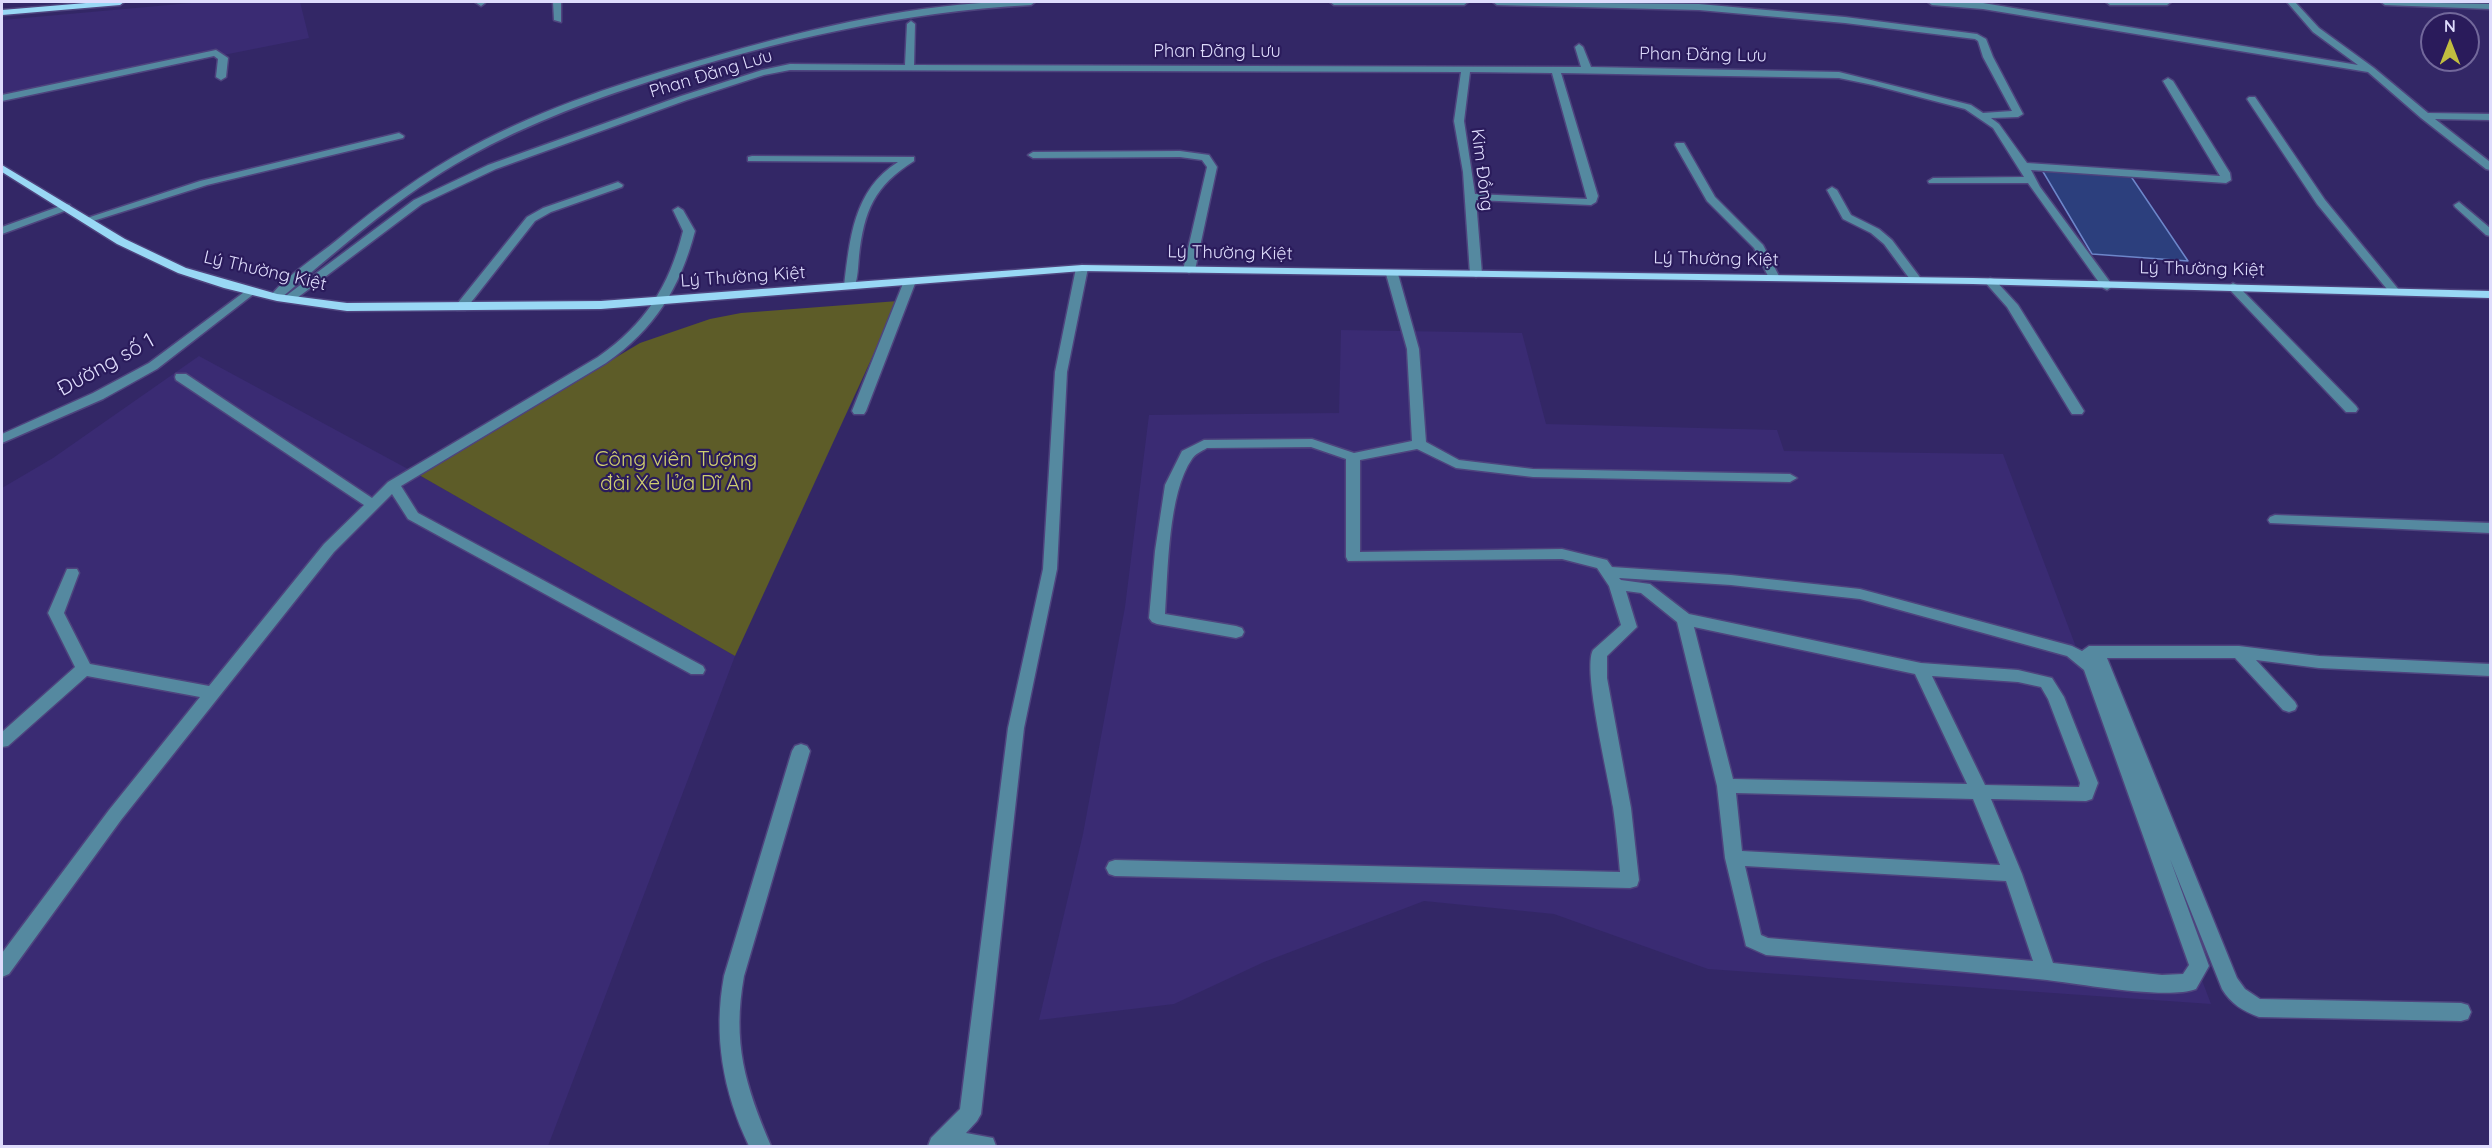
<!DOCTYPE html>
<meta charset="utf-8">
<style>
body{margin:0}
#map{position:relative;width:2492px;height:1148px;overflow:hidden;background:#332766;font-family:Quicksand,sans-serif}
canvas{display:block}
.frame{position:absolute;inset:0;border:3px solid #dedcfc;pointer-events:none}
.north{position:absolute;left:2420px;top:12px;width:60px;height:60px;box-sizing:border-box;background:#2a1b5b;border:2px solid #72689b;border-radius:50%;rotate:0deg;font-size:16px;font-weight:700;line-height:24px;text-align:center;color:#dedcfc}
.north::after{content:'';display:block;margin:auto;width:21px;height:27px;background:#c1be40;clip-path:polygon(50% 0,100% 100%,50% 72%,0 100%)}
</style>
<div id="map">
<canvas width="2492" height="1148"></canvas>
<div class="frame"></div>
<div class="north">N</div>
</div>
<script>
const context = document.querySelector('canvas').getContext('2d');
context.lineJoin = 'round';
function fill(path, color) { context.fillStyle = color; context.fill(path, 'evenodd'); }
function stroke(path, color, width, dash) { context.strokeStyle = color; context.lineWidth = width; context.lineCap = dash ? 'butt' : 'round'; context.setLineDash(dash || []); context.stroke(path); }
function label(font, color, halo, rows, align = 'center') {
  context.font = font + ' Quicksand,sans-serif'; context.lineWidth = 4.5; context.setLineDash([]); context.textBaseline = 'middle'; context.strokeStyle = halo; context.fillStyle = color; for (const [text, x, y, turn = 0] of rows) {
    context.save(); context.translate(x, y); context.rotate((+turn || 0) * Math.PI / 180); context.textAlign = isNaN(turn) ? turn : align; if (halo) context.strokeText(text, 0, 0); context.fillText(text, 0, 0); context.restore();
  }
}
fill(new Path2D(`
 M 202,2 L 300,2 L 309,38 L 2,99 L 2,20 Z
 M 1341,330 L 1522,333 L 1546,424 L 1777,430 L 1784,451 L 2003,454 L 2211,1004 L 1708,969 L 1554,914 L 1424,901 L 1264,962 L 1174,1004 L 1039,1020 L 1083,834 L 1125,607 L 1149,415 L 1339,413 Z
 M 199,356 L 419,475 L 735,656 L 548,1146 L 2,1146 L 2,488 L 53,458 Z`), '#3a2b73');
fill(new Path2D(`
 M 898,301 L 735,656 L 419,475 L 640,343 L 710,319 L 741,313 Z`), '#5d5c28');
const building = new Path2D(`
 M 2042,170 L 2130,175 L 2188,261 L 2092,254 Z`);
fill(building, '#2c3f7d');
stroke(building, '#6d86ca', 1.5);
const minor = new Path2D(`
 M 475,2 L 484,2 L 485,3 L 481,6 Z
 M 553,2 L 561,2 L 561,22 L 554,20 Z
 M 996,2 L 1035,2 L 1031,5 C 902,12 777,40 654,80 C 585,102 516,128 454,165 C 392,202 337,251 281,298 L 273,298 L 271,295 C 289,274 316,257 337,240 C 379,205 423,173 471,147 C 545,107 627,81 708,58 C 801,31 898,7 996,2 Z
 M 1330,2 L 1468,2 L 1464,5 L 1334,5 Z
 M 1493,2 L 1699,4 L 1845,17 L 1977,34 L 1986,39 L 1993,57 L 2023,114 L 2018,117 L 1991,118 L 1999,124 L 2027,163 L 2220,176 L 2163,81 L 2168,78 L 2173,81 L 2230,173 L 2231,180 L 2226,183 L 2031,170 L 2040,187 L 2113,286 L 2107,290 L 2103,288 L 2028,183 L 1929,183 L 1928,181 L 1933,178 L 2024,177 L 1993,128 L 1965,109 L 1873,85 L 1839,78 L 1561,73 L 1598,196 L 1596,202 L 1591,205 L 1476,200 L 1482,274 L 1476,277 L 1470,274 L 1463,172 L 1454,121 L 1461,72 L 790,70 L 764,75 L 687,100 L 496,169 L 422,204 L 293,301 L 289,302 L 283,298 L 414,200 L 488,165 L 681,96 L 762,70 L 790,64 L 905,65 L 907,24 L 911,21 L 915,24 L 914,65 L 1581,67 L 1575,47 L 1579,44 L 1583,47 L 1591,67 L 1839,72 L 1971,105 L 1983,113 L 2012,111 L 1983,57 L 1978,41 L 1975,39 L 1845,23 L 1699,10 L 1497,5 ZM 1470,72 L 1552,73 L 1587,199 L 1475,194 L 1464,121 Z
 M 1928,2 L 1983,3 L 2358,65 L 2313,32 L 2287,2 L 2295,2 L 2319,28 L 2374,68 L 2428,113 L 2490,114 L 2490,120 L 2435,119 L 2490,162 L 2490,170 L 2486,169 L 2421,118 L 2368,72 L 1983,9 L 1932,5 Z
 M 2106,2 L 2171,2 L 2167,5 L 2110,5 Z
 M 2381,2 L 2490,4 L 2490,9 L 2385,5 Z
 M 216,50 L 228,58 L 226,77 L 221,80 L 216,77 L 218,59 L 214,56 L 2,101 L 2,95 Z
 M 2249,97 L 2255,97 L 2325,200 L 2399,290 L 2399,294 L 2391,294 L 2317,204 L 2247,99 Z
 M 399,133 L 404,136 L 403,138 L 207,185 L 90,222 L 86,223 L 81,220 L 200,181 Z
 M 1676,143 L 1684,143 L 1715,197 L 1763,245 L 1780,278 L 1778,280 L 1770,280 L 1754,248 L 1707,201 L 1675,145 Z
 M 1180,151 L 1209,155 L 1217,167 L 1195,270 L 1189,273 L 1183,270 L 1207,167 L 1202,160 L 1180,157 L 1033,158 L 1028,155 L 1033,152 Z
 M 752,156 L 914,157 L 914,161 C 874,186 864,211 859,256 C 858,266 858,279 854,288 L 846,288 L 844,286 C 850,239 853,190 898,162 L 748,161 L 748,157 Z
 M 618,182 L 623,185 L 622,187 L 551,212 L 535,221 L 465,310 L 457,310 L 457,304 L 527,217 L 543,208 Z
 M 1832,187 L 1837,190 L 1851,215 L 1879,229 L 1892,240 L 1922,280 L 1920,282 L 1912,282 L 1884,244 L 1871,233 L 1843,219 L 1827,190 Z
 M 2459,202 L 2490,228 L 2490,236 L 2486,235 L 2455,207 L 2454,205 Z
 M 66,204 L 70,205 L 70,209 L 2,234 L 2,227 Z
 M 678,207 L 683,210 L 695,231 C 680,288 655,329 606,363 L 401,486 L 418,513 L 703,666 L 705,670 L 703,674 L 691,674 L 408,519 L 392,494 L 334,552 L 121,820 L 9,974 L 2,977 L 2,953 L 109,810 L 200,697 L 87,676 L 8,746 L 2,747 L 2,732 L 75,667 L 48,613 L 67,569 L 77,569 L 79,573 L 64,613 L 90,664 L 209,686 L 324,544 L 364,505 L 176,380 L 175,377 L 176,374 L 186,374 L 372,498 L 388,482 L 598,357 C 645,324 669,287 683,231 L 673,210 Z
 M 1082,265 L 1088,268 L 1067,372 L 1057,569 L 1024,728 L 981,1114 L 977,1121 L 966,1133 L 993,1138 L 996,1146 L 928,1146 L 931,1138 L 960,1109 L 1008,728 L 1043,569 L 1055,372 L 1076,268 Z
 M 1392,271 L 1398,274 L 1419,349 L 1426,442 L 1459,460 L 1533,469 L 1790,474 L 1797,478 L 1790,482 L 1533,477 L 1456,468 L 1417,449 L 1360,460 L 1360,552 L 1562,549 L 1607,560 L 1612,567 L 1731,575 L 1860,589 L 2072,646 L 2082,651 L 2089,646 L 2239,646 L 2319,656 L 2490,664 L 2490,676 L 2319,668 L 2256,660 L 2295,702 L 2297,706 L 2295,710 L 2289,712 L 2283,710 L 2235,658 L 2107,658 L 2237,978 L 2245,989 L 2260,999 L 2461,1003 L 2468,1005 L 2471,1012 L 2468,1019 L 2461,1021 L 2259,1017 C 2243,1011 2231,1004 2222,989 L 2170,859 L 2209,966 L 2196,989 C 2167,1000 2081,984 2047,980 C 1953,970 1860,963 1766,955 L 1746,946 L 1725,858 L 1717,786 L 1677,622 L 1641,593 L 1626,591 L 1637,627 L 1607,656 L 1607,678 L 1631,808 L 1639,880 L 1637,886 L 1630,888 L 1115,876 L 1109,874 L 1106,868 L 1109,862 L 1115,860 L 1620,872 C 1618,850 1616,828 1613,807 C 1609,779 1582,669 1593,650 L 1621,625 L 1609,586 L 1597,568 L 1562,559 L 1348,561 L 1346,557 L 1346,459 L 1311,447 L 1207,448 C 1202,451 1195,454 1192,459 C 1168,493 1168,571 1165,614 L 1236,626 L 1242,628 L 1244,632 L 1242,636 L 1236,638 L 1157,624 L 1152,622 L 1149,618 L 1155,551 L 1165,485 L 1182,451 L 1204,440 L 1312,439 L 1354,453 L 1412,441 L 1407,349 L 1386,274 ZM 1619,578 L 1731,585 L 1860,599 L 2067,656 L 2084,670 L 2189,965 L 2183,974 L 2162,975 L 2053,963 L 2022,874 L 1991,799 L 2086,801 L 2092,799 L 2098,783 L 2064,697 L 2052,678 L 2018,670 L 1921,663 L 1689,614 L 1650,584 L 1621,580 ZM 1694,627 L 1915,674 L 1967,784 L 1733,779 ZM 1932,676 L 2018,682 L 2041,687 L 2048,699 L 2080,783 L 2079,787 L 1985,785 ZM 1736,793 L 1973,799 L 2000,865 L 1742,851 ZM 1745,866 L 2006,881 L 2033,961 L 1768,938 L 1761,935 Z
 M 910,278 L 916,281 L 866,411 L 864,414 L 854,414 L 852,411 L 904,281 Z
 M 1990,278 L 1994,279 L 2018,305 L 2084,411 L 2082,414 L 2072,414 L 2070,411 L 2007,307 L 1984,281 Z
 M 2233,283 L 2237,285 L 2356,406 L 2358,409 L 2356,412 L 2346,412 L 2229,289 L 2227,287 Z
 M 251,287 L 255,289 L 255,293 L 157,369 L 103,399 L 2,443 L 2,434 L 93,393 L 149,363 Z
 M 2275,515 L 2490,523 L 2490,533 L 2270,523 L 2268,520 L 2270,517 Z
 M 801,744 L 807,746 L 810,751 L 744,976 C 732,1043 745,1085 771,1146 L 749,1146 C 723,1092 713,1036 724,976 L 792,751 L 795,746 Z`);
const major = new Path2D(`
 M 98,2 L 124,2 L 120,5 L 2,15 L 2,10 Z
 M 2,165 L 125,239 L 186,268 L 277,294 L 347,303 L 601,301 L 1082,265 L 1973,278 L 2490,291 L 2490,298 L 1973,284 L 1082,271 L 601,309 L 347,311 L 277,301 L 224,288 L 178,273 L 117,244 L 2,172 Z`);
stroke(minor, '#4e447e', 3);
stroke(major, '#4e447e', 3);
fill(minor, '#5589a0');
fill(major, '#99d8f5');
label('18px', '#dedcfc', '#2a1b5b', [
 ["Phan Đăng Lưu",1217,52],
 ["Phan Đăng Lưu",1703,55,1],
 ["Phan Đăng Lưu",711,74,-17],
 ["Kim Đồng",1482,170,83],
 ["Lý Thường Kiệt",1230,253,1],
 ["Lý Thường Kiệt",1716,259,1],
 ["Lý Thường Kiệt",2202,269,1],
 ["Lý Thường Kiệt",265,271,13],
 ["Lý Thường Kiệt",743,277,-4]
]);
label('21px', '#dedcfc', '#2a1b5b', [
 ["Đường số 1",106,365,-29]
]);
label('21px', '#cfce6f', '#2a1b5b', [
 ["Công viên Tượng",676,460],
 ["đài Xe lửa Dĩ An",676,484]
]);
</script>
